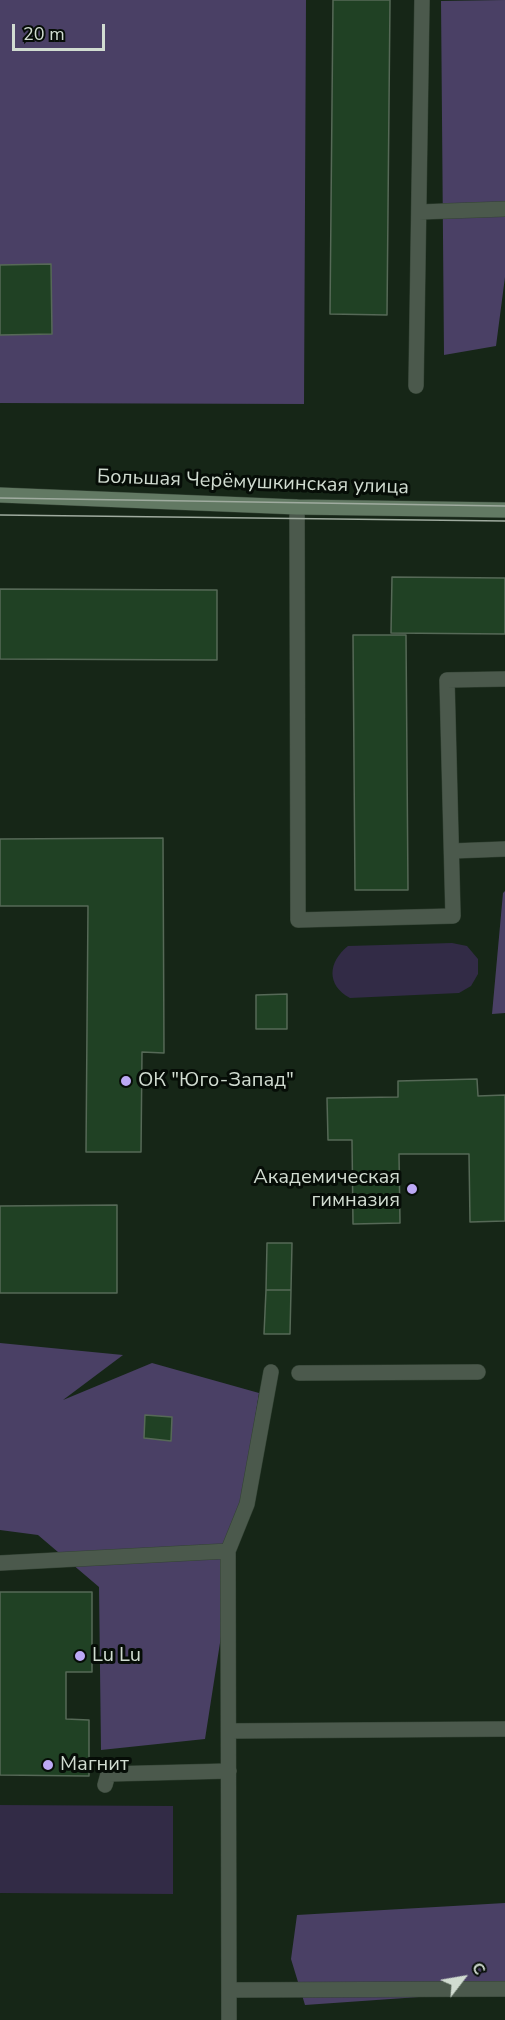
<!DOCTYPE html>
<meta charset="utf-8">
<style>
body{margin:0}
#map{position:relative;width:505px;height:2020px;overflow:hidden;background:#162617;font-family:"Nunito Sans",sans-serif}
canvas{display:block}
.north{position:absolute;left:433px;top:1948px;width:60px;height:60px;-webkit-text-stroke:4px #060d07;paint-order:stroke;rotate:59deg;font-size:16px;font-weight:700;line-height:24px;text-align:center;color:#d1dcd1}
.north::after{content:'';display:block;margin:auto;width:21px;height:27px;background:#d1dcd1;clip-path:polygon(50% 0,100% 100%,50% 72%,0 100%)}
.scale{position:absolute;left:12px;top:24px;width:93px;height:27px;box-sizing:border-box;border:3px solid #d1dcd1;border-top:0;padding-left:8px;font-size:18px;line-height:21px;white-space:nowrap;color:#d1dcd1;-webkit-text-stroke:4px #060d07;paint-order:stroke}
</style>
<div id="map">
<canvas width="505" height="2020"></canvas>
<div class="north">С</div>
<div class="scale">20 m</div>
</div>
<script>
const context = document.querySelector('canvas').getContext('2d');
context.lineJoin = 'round';
function fill(path, color) { context.fillStyle = color; context.fill(path, 'evenodd'); }
function stroke(path, color, width, dash) { context.strokeStyle = color; context.lineWidth = width; context.lineCap = dash ? 'butt' : 'round'; context.setLineDash(dash || []); context.stroke(path); }
function label(font, color, halo, rows, align = 'center') {
  context.font = font + ' "Nunito Sans",sans-serif'; context.lineWidth = 6; context.setLineDash([]); context.textBaseline = 'middle'; context.strokeStyle = halo; context.fillStyle = color; for (const [text, x, y, turn = 0] of rows) {
    context.save(); context.translate(x, y); context.rotate((+turn || 0) * Math.PI / 180); context.textAlign = isNaN(turn) ? turn : align; if (halo) context.strokeText(text, 0, 0); context.fillText(text, 0, 0); context.restore();
  }
}
fill(new Path2D(`
 M 452,943 L 467,946 L 478,959 L 478,974 L 471,986 L 459,993 L 350,998 C 326,985 328,962 348,946 Z
 M 0,1805 L 173,1806 L 173,1894 L 0,1893 Z`), '#322b46');
fill(new Path2D(`
 M 0,0 L 306,0 L 304,404 L 0,403 Z
 M 505,0 L 505,277 L 496,346 L 444,355 L 441,1 Z
 M 505,891 L 505,1013 L 492,1014 L 503,893 Z
 M 0,1343 L 123,1355 L 63,1400 L 152,1363 L 259,1393 L 205,1739 L 101,1750 L 99,1587 L 38,1535 L 0,1530 Z
 M 505,1903 L 505,1991 L 305,2005 L 291,1959 L 297,1915 Z`), '#4a4065');
const building = new Path2D(`
 M 333,0 L 390,0 L 387,315 L 330,314 Z
 M 51,264 L 52,334 L 0,335 L 0,265 Z
 M 392,577 L 505,578 L 505,634 L 391,633 Z
 M 0,589 L 217,590 L 217,660 L 0,659 Z
 M 353,635 L 406,635 L 408,890 L 355,890 Z
 M 163,838 L 164,1053 L 142,1052 L 141,1152 L 86,1152 L 88,906 L 0,906 L 0,839 Z
 M 287,994 L 287,1029 L 256,1029 L 256,995 Z
 M 477,1079 L 478,1096 L 505,1095 L 505,1221 L 470,1222 L 469,1154 L 399,1154 L 400,1223 L 353,1224 L 352,1140 L 328,1140 L 327,1098 L 398,1097 L 398,1081 Z
 M 117,1205 L 117,1293 L 0,1293 L 0,1206 Z
 M 267,1243 L 292,1243 L 291,1290 L 266,1290 Z
 M 266,1290 L 291,1290 L 290,1334 L 264,1334 Z
 M 145,1415 L 172,1417 L 171,1441 L 144,1438 Z
 M 0,1592 L 92,1592 L 92,1672 L 66,1672 L 66,1719 L 89,1720 L 89,1776 L 0,1775 Z`);
fill(building, '#204124');
stroke(building, '#566957', 1.5);
const lane = new Path2D(`
 M 419,212 L 505,209
 M 416,386 L 422,0
 M 297,507 L 298,920 L 453,916 L 447,680 L 505,679
 M 452,851 L 505,849
 M 299,1373 L 478,1372
 M 0,1563 L 228,1551
 M 229,1731 L 505,1729
 M 105,1785 L 108,1774 L 229,1771
 M 229,1990 L 505,1989
 M 229,2020 L 228,1551 L 247,1504 L 271,1372`);
const secondary = new Path2D(`
 M 0,495 L 297,507 L 505,510`);
stroke(lane, '#344335', 16);
stroke(secondary, '#344335', 16);
stroke(lane, '#4b594c', 15);
stroke(secondary, '#627963', 15);
stroke(new Path2D(`
 M 0,498 L 505,506
 M 0,515 L 505,521`), '#9fab9f', 1.5);
for (const [x, y, r, color] of [
 [126,1081,6,"#bca9f5"],
 [412,1189,6,"#bca9f5"],
 [80,1656,6,"#bca9f5"],
 [48,1765,6,"#bca9f5"]
]) { const dot = new Path2D(); dot.arc(x, y, r, 0, 2 * Math.PI); context.fillStyle = color; context.fill(dot); stroke(dot, '#060d07', 2); }
label('20px', '#d1dcd1', '#060d07', [
 ["Большая Черёмушкинская улица",253,483,2]
]);
label('20px', '#d1dcd1', '#060d07', [
 ["ОК \"Юго-Запад\"",138,1081],
 ["Академическая",400,1178,"right"],
 ["гимназия",400,1201,"right"],
 ["Lu Lu",92,1656],
 ["Магнит",60,1765]
], 'left');
</script>
